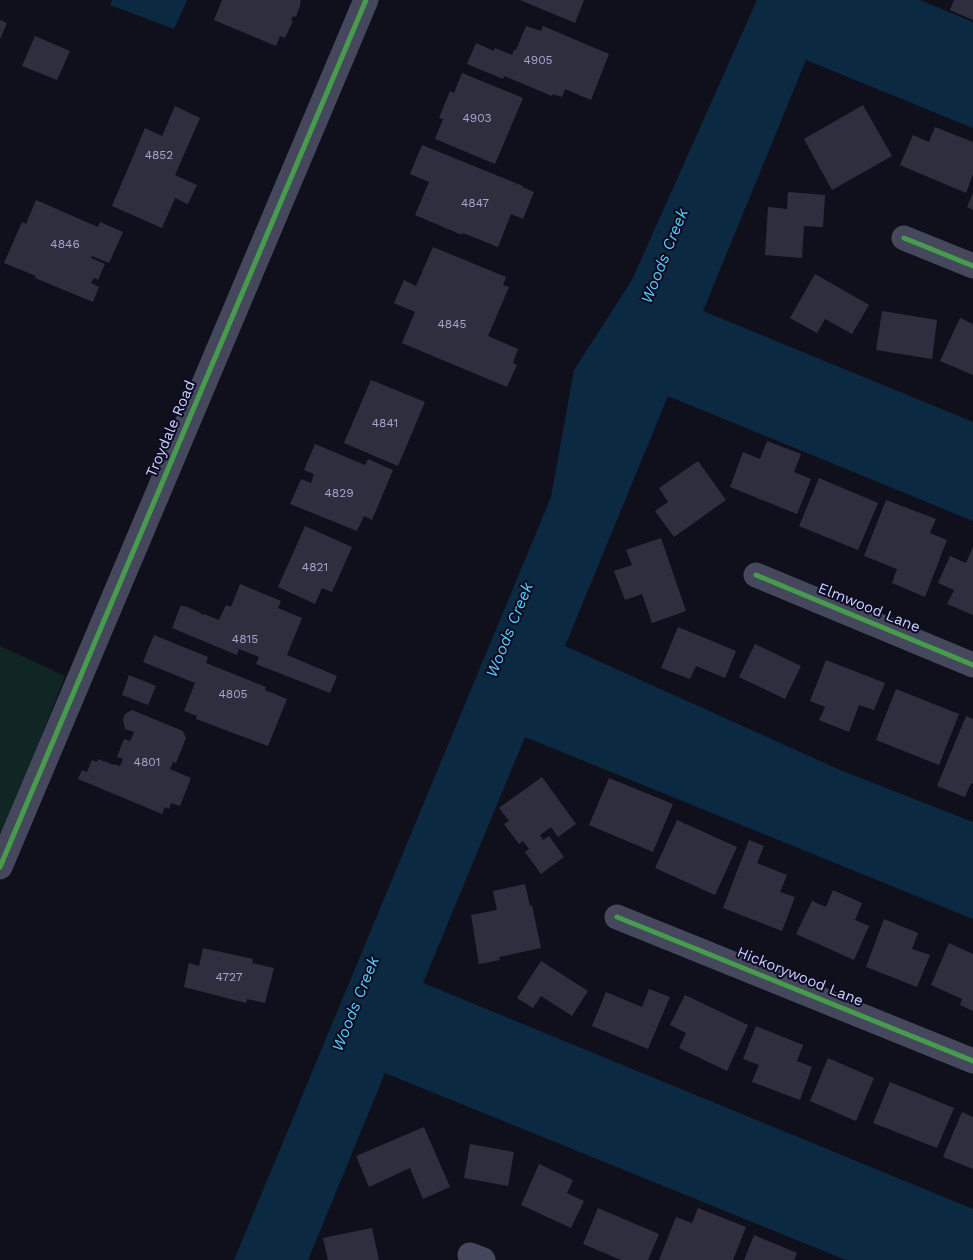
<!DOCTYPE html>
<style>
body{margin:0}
canvas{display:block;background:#10101c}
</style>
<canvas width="973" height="1260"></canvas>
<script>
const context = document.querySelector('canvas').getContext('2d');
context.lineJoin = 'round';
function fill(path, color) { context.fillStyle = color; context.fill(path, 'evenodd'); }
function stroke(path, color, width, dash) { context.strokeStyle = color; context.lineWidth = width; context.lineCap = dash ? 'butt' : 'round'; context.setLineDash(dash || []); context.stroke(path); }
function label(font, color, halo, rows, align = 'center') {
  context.font = font + ' "Work Sans",sans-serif'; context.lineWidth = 4; context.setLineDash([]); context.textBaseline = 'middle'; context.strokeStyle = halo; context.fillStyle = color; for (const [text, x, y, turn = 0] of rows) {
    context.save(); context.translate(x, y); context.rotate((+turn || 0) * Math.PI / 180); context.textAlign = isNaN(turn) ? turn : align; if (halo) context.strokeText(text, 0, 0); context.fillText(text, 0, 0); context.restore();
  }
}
fill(new Path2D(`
 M 0,646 L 65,676 L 23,782 L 0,837 Z`), '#0f2624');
fill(new Path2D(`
 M 112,0 L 187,0 L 174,29 L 110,5 Z
 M 757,0 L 920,0 L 973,22 L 973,128 L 806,60 L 703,311 L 973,422 L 973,521 L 668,396 L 565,646 L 840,770 L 973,822 L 973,919 L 525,737 L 423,983 L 973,1209 L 973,1260 L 846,1260 L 385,1073 L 308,1260 L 234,1260 L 551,497 L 574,370 L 632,280 Z`), '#0b2941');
fill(new Path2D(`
 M 222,0 L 301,0 L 300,3 L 301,3 L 296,17 L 293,16 L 291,20 L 293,21 L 285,38 L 280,36 L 276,46 L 214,20 Z
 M 520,0 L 584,0 L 575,23 Z
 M 954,0 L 973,0 L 973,20 L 950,10 Z
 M 0,20 L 7,23 L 0,39 Z
 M 526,26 L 541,31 L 543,26 L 609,54 L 591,100 L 565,89 L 562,97 L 553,94 L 552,96 L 504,76 L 503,79 L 467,64 L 476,43 L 494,51 L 495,48 L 512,55 L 514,50 L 516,50 Z
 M 35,36 L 70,51 L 57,80 L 22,66 Z
 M 462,73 L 523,98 L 495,164 L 435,139 L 443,119 L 439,118 L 450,91 L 454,93 Z
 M 863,105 L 892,156 L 832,190 L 804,139 Z
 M 175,106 L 200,118 L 175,175 L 197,185 L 188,204 L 175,198 L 162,228 L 112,206 L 145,128 L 162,136 Z
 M 935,127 L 973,142 L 973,174 L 966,193 L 900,165 L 913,135 L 929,142 Z
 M 422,145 L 523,186 L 522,187 L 534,192 L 523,219 L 511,214 L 498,247 L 463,233 L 462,235 L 415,215 L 429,182 L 410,174 Z
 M 788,192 L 825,195 L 823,227 L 804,226 L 802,258 L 765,255 L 768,207 L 787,209 Z
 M 973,193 L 973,210 L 967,207 Z
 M 36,200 L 98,227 L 100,222 L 123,232 L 109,263 L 92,256 L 91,258 L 105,264 L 98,280 L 94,278 L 91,283 L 99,287 L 93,302 L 35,278 L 36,276 L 4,263 L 22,222 L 26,224 Z
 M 433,247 L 506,277 L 503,285 L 509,287 L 488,336 L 518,349 L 513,363 L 517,365 L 507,387 L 402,343 L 415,312 L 394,303 L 404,280 L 416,286 Z
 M 815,274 L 869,305 L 852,334 L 825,319 L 817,333 L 790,318 Z
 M 882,311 L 937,320 L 932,359 L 876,350 Z
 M 960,318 L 973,324 L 973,375 L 940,361 Z
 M 371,380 L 425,402 L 398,466 L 344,443 Z
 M 767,441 L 801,454 L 794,472 L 811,479 L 797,514 L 730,487 L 743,452 L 760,459 Z
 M 315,444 L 365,465 L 368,459 L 393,470 L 372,520 L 364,516 L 357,531 L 290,504 L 301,479 L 311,483 L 314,474 L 304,470 Z
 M 698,461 L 726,500 L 674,537 L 655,511 L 668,502 L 659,488 Z
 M 819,478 L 878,503 L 858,550 L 799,526 Z
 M 886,500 L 936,519 L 930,533 L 947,540 L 925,597 L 892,583 L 897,569 L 864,556 Z
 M 305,526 L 352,547 L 332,592 L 322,588 L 315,604 L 278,587 Z
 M 661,538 L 686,611 L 652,623 L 642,594 L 625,600 L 614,571 L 632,565 L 626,550 Z
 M 973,547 L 973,615 L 947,604 L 954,590 L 938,583 L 950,556 L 966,563 Z
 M 240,584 L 281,601 L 278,608 L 302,618 L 287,655 L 337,676 L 330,693 L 256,664 L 259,657 L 239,649 L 237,655 L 172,628 L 181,605 L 185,607 L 185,606 L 201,613 L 201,614 L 204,615 L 204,614 L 219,620 L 226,605 L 231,607 Z
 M 678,627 L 736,651 L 725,678 L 696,666 L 690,679 L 661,668 Z
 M 154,635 L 208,657 L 206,663 L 266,687 L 265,690 L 287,699 L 268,746 L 196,719 L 197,716 L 184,711 L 195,683 L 143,662 Z
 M 755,644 L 801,666 L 785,699 L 739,677 Z
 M 826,660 L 885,683 L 874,710 L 859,705 L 849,732 L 819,720 L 825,707 L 810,701 Z
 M 129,675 L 156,686 L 148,705 L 122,695 Z
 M 896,689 L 959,714 L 939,765 L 876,740 Z
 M 132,710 L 183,731 L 186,738 L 176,763 L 173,762 L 170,769 L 191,778 L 180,806 L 171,803 L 169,809 L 165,807 L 162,814 L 78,779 L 82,770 L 87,772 L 92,760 L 97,762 L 98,759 L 114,765 L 114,764 L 120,766 L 123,759 L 117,757 L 124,739 L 130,741 L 134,732 L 125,729 L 123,720 L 125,714 Z
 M 966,716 L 973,719 L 973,784 L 971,783 L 965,797 L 937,786 Z
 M 542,777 L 576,824 L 558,837 L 551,827 L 540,835 L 543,840 L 549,836 L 564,857 L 541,874 L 525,852 L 529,849 L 523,841 L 519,844 L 504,824 L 509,821 L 499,808 Z
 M 609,778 L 673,804 L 653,852 L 589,825 Z
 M 677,820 L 737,847 L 715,895 L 655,868 Z
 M 749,840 L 764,846 L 757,863 L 787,875 L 780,892 L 795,897 L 782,931 L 723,908 Z
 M 525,884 L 530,906 L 532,905 L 541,948 L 499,957 L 500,960 L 479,964 L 471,915 L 497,910 L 493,891 Z
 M 833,890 L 862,903 L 855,920 L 869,926 L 854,960 L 796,934 L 812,901 L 826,907 Z
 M 884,919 L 918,933 L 912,949 L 930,955 L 917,987 L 866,967 Z
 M 949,943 L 973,954 L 973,1011 L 960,1005 L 962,999 L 931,985 Z
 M 203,948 L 253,959 L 252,963 L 274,968 L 265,1003 L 247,999 L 246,1003 L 184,987 L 189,963 L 199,966 Z
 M 541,961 L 588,991 L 572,1016 L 541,996 L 533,1008 L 517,998 Z
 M 649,989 L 670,997 L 648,1049 L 592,1026 L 606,992 L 642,1007 Z
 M 685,995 L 748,1025 L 727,1071 L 679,1048 L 686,1033 L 670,1025 Z
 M 756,1026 L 803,1045 L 797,1061 L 812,1067 L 800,1100 L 752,1082 L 759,1065 L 743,1059 Z
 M 828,1058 L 874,1078 L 856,1121 L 810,1101 Z
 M 890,1082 L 954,1108 L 937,1148 L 873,1123 Z
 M 962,1112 L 973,1117 L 973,1169 L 943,1157 Z
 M 424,1127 L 450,1187 L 423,1199 L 410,1168 L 369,1187 L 356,1156 Z
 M 470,1144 L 514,1152 L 508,1186 L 464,1178 Z
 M 539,1164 L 573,1180 L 567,1193 L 584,1201 L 571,1228 L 521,1205 Z
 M 598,1208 L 659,1234 L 648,1260 L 621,1260 L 583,1244 Z
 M 698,1208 L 746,1227 L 733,1260 L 659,1260 L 676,1217 L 692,1223 Z
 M 372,1228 L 379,1260 L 328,1260 L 323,1238 Z
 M 754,1235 L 797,1253 L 794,1260 L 744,1260 Z`), '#2e2e3e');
stroke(new Path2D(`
 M 904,238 L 973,266
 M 756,575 L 973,665
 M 0,867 L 366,0
 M 617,917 L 973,1061
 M 470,1255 L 483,1260`), '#45485d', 25);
stroke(new Path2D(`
 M 904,238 L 973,266
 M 756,575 L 973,665
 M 0,867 L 366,0
 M 617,917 L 973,1061`), '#469c4c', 5);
label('12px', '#a4a6cf', null, [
 ["4905",538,60],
 ["4903",477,118],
 ["4852",159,155],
 ["4847",475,203],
 ["4846",65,244],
 ["4845",452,324],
 ["4841",385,423],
 ["4829",339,493],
 ["4821",315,567],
 ["4815",245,639],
 ["4805",233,694],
 ["4801",147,762],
 ["4727",229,977]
]);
label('15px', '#cbceff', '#0c0c20', [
 ["Troydale Road",171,429,-67],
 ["Elmwood Lane",869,608,22],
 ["Hickorywood Lane",800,977,22]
]);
label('italic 16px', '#59cdff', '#0c0c20', [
 ["Woods Creek",665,256,-68],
 ["Woods Creek",510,630,-68],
 ["Woods Creek",356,1004,-68]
]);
</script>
